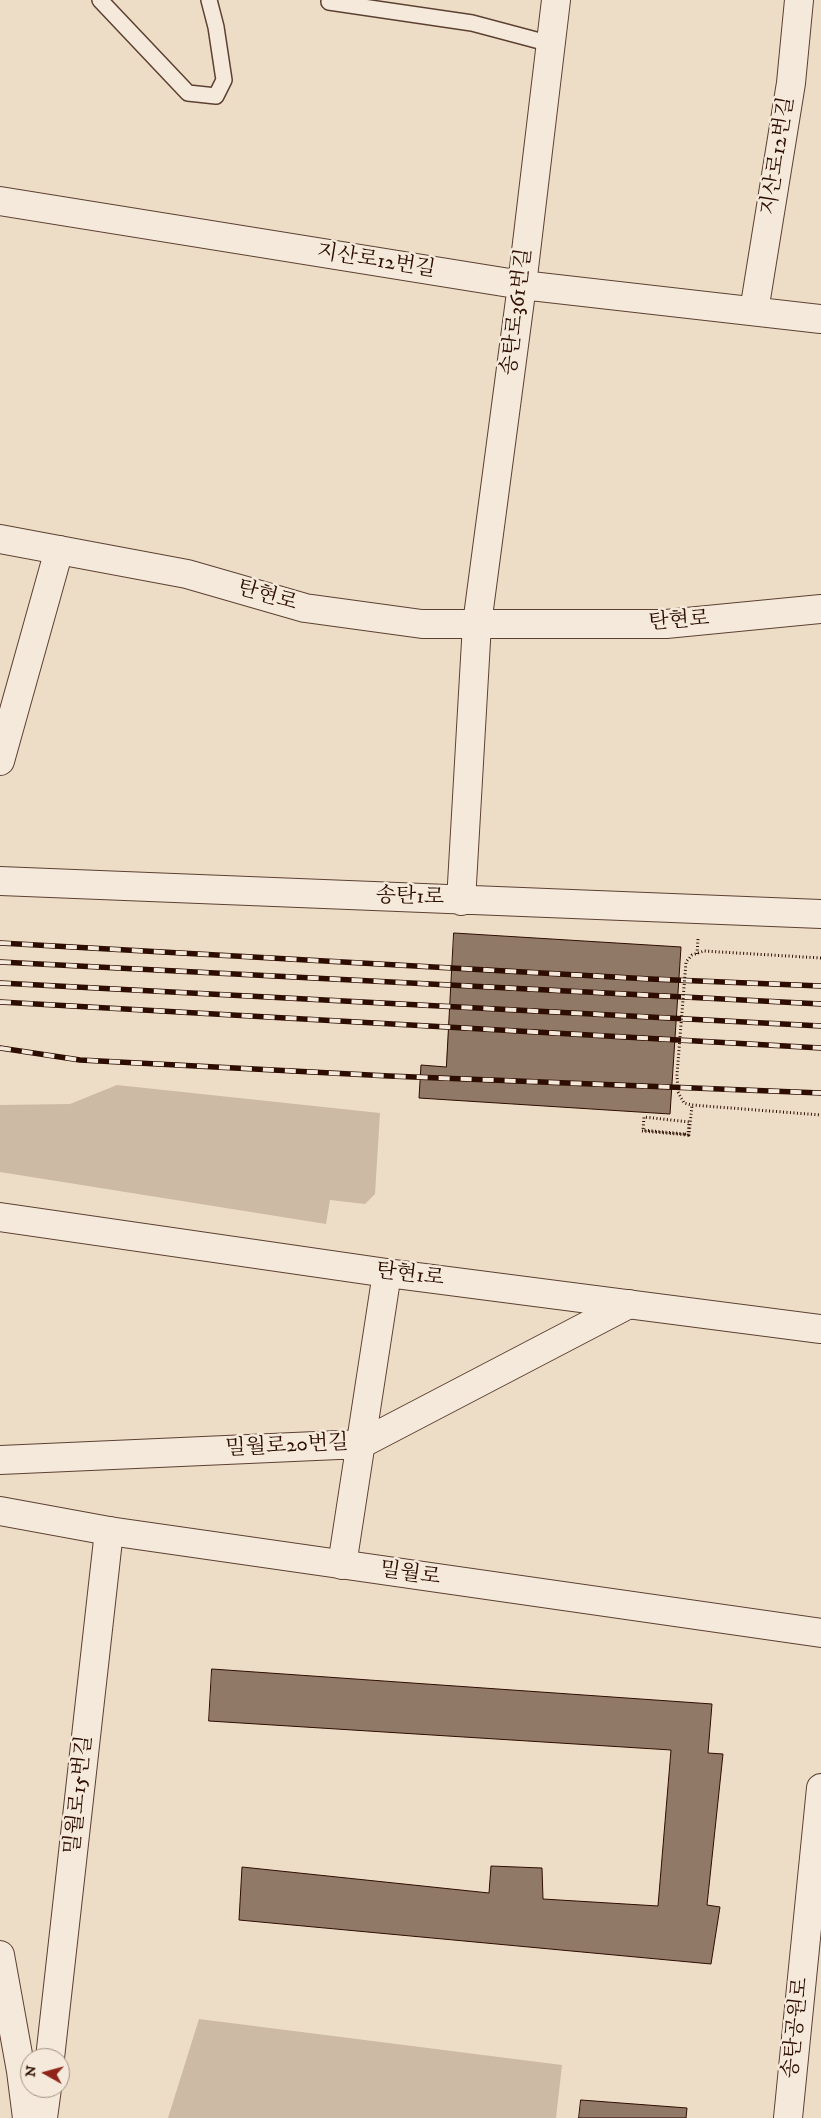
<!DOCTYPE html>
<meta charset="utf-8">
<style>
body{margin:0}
#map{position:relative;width:821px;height:2118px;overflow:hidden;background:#eeddc6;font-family:"IM FELL DW Pica",serif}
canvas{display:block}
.north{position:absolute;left:20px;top:2048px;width:50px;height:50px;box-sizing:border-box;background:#f4e9da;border:1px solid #a49183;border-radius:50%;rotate:277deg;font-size:14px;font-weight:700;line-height:20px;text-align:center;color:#2c0d00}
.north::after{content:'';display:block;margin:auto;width:18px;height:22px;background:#8f2418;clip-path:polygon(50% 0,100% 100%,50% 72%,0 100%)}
</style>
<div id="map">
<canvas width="821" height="2118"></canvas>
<div class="north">N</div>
</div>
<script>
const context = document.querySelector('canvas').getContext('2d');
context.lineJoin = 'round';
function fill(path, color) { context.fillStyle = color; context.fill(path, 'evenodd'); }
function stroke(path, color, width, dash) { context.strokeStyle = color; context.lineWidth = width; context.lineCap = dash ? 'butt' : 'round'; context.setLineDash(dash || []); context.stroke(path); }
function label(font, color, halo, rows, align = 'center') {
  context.font = font + ' "IM FELL DW Pica","Noto Serif KR",serif'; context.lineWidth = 5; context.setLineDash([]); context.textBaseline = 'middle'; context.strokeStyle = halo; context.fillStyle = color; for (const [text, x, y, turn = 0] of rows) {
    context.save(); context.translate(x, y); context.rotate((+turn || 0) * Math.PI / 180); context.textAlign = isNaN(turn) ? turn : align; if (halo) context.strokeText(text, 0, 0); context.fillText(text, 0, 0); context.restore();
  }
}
fill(new Path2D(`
 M 117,1085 L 380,1113 L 375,1194 L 365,1204 L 330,1200 L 326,1224 L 0,1172 L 0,1105 L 70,1104 Z
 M 199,2019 L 562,2065 L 556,2118 L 168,2118 Z`), '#cdbaa4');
const building = new Path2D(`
 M 454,933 L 681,947 L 670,1114 L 419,1098 L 421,1065 L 446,1067 Z
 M 212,1669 L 712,1704 L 708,1753 L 723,1754 L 707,1905 L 720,1907 L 711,1964 L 239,1920 L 242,1867 L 489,1893 L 491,1866 L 542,1868 L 543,1899 L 658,1906 L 671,1750 L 209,1721 Z
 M 581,2100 L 687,2108 L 686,2118 L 579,2118 Z`);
fill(building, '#917967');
stroke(building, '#2c0d00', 1);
const service = new Path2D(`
 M 100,0 L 188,93 L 216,96 L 224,80 L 216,27 L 209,0
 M 329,2 L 472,23 L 551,44`);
const minor = new Path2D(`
 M 0,201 L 522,285 L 821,319
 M 754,311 L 791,83 L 799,0
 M 0,761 L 59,550
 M 0,881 L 821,914
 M 461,901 L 477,624 L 522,285 L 556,0
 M 0,1460 L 361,1444 L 629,1304
 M 342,1565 L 387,1273
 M 0,1955 L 21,2071 L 27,2118
 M 50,2058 L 109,1531
 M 43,2118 L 47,2088`);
const tertiary = new Path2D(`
 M 0,539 L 187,574 L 305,608 L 422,624 L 666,624 L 821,609
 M 0,1217 L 387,1273 L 821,1329
 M 0,1511 L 109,1531 L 821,1633
 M 788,2118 L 821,1788`);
stroke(service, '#5c4132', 18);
stroke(minor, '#5c4132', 30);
stroke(tertiary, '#5c4132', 30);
stroke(new Path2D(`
 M 697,954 L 698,939
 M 642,1131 L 688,1135 L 689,1122 L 644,1117 L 643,1130 L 685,1134`), '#2c0d00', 3, [1, 2.5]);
stroke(service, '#f4e9da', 15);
stroke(minor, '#f4e9da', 28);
stroke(tertiary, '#f4e9da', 28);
const rail = new Path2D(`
 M 0,943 L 650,979 L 821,986
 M 0,962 L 821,1004
 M 0,983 L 821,1026
 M 0,1002 L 821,1048
 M 0,1048 L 80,1060 L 389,1076 L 821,1093`);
stroke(rail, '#2c0d00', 5.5);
stroke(rail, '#f4e9da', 4, [11]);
stroke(new Path2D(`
 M 821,958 L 704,951 L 692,955 L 686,962 L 677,1075 L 678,1092 L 684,1103 L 692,1105 L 821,1115
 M 685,1134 L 689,1135 L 692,1105`), '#2c0d00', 3, [1, 2.5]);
label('21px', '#2c0d00', '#f4e9da', [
 ["지산로12번길",779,156,-81],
 ["지산로12번길",376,262,9],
 ["송탄로361번길",518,312,-83],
 ["탄현로",267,597,16],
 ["탄현로",679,622,-4],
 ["송탄1로",410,898,2],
 ["탄현1로",410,1276,7],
 ["밀월로20번길",287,1447,-3],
 ["밀월로",410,1575,8],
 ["밀월로15번길",80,1795,-84],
 ["송탄공원로",797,2028,-84]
]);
</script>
